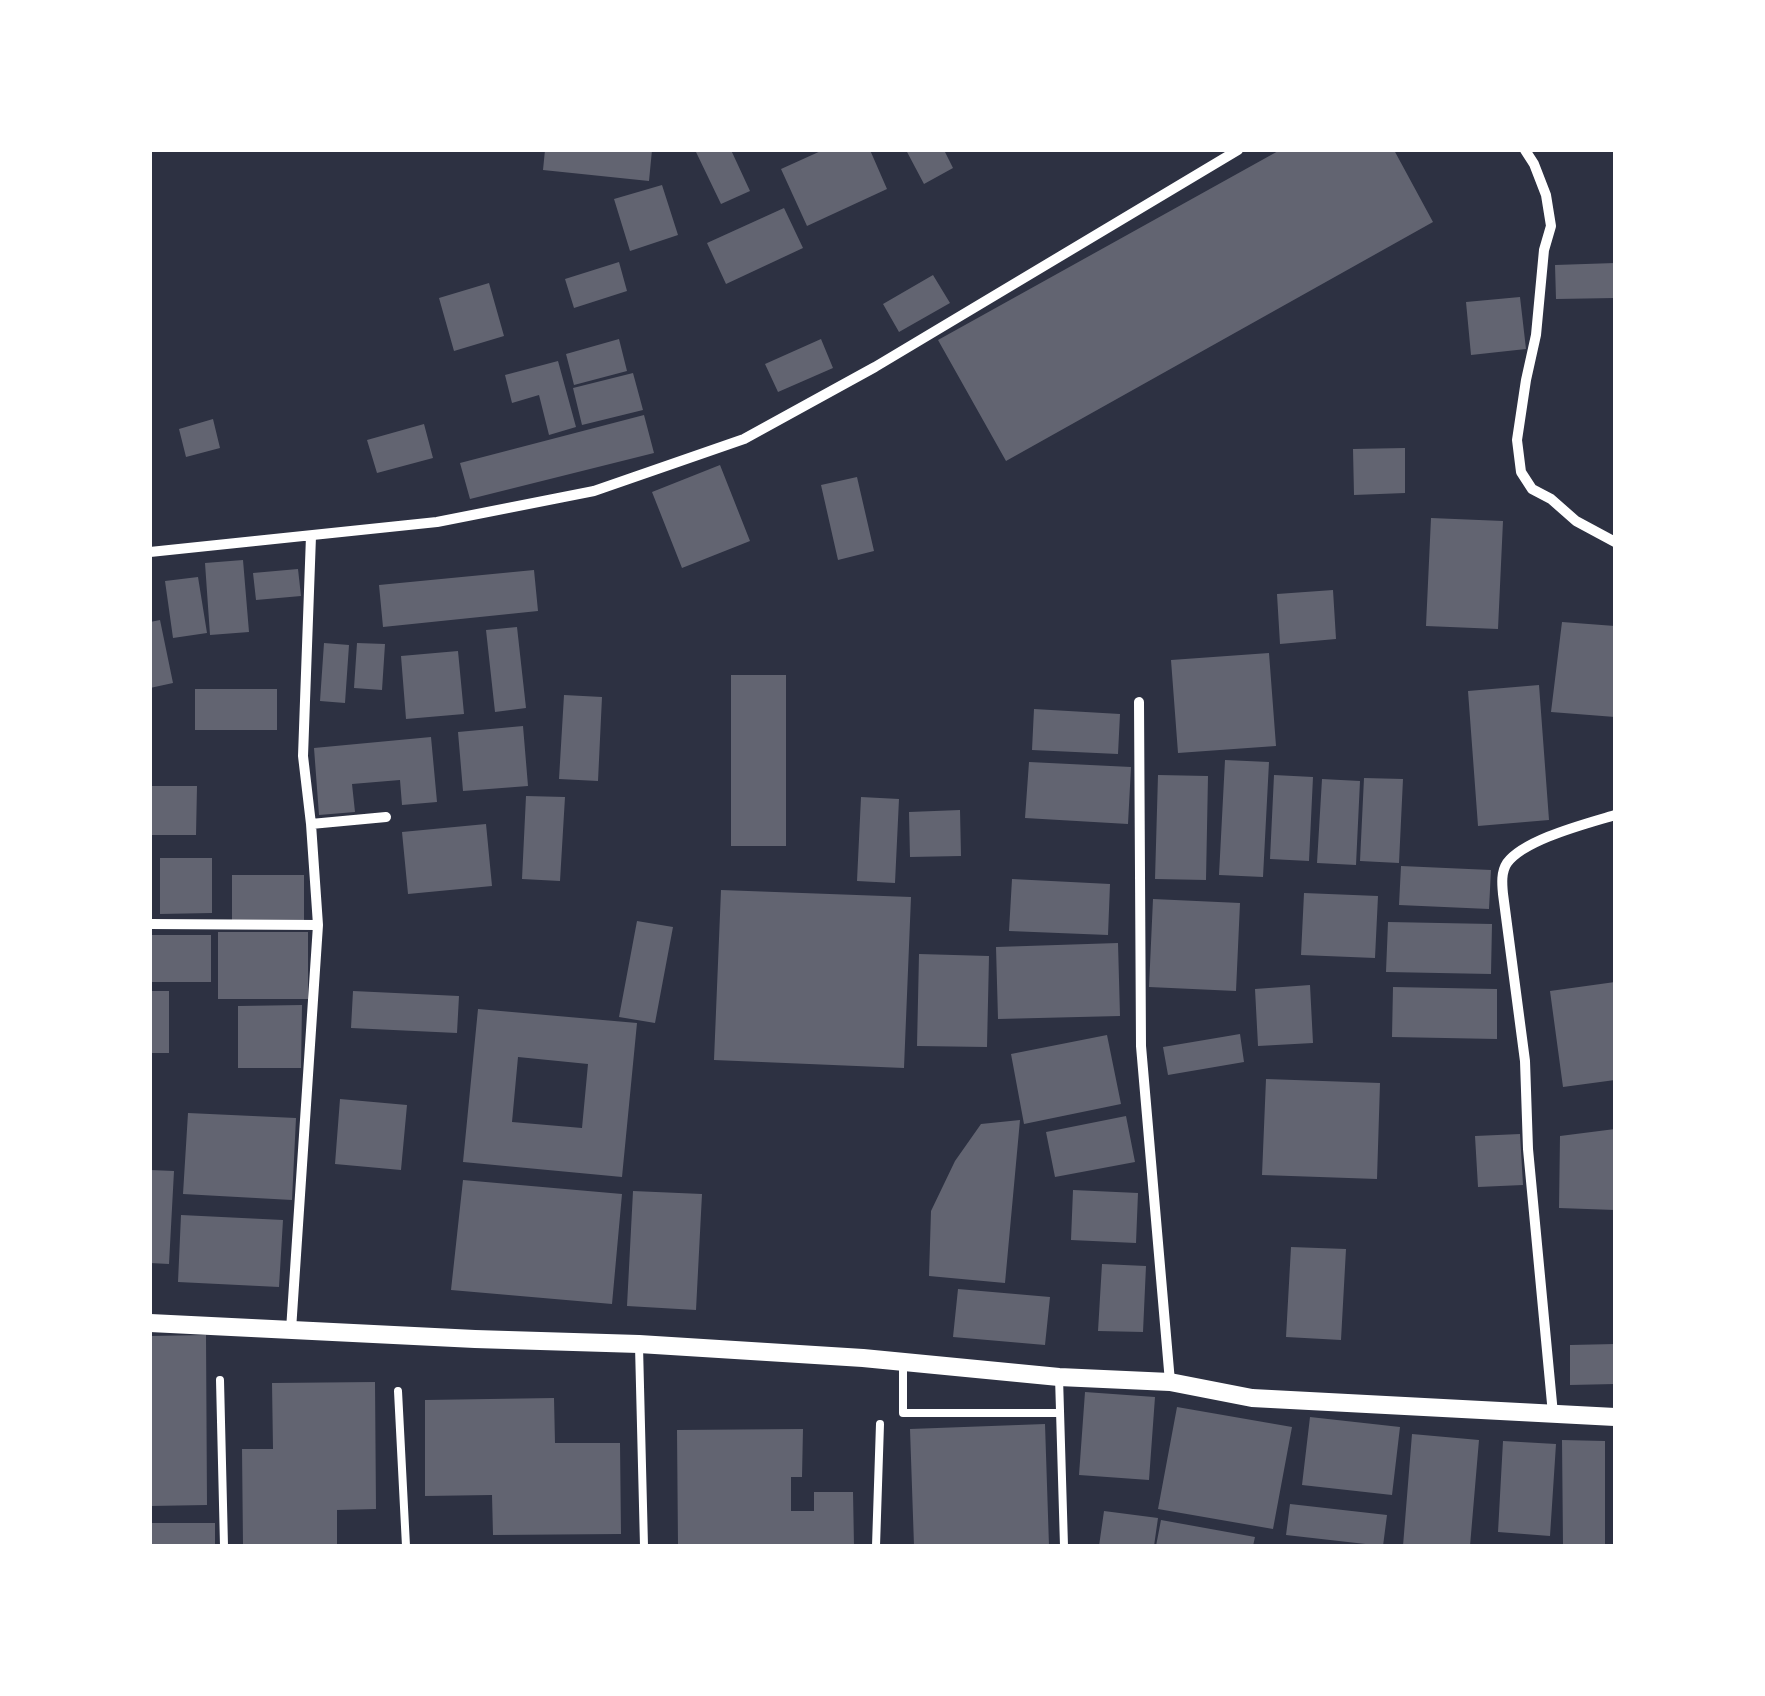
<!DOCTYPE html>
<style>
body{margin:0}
#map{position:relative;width:1765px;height:1696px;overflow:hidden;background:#2d3142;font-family:"PT Sans Narrow",sans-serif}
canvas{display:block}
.frame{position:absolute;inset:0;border:152px solid #fff;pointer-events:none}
</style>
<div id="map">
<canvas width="1765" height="1696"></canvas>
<div class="frame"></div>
</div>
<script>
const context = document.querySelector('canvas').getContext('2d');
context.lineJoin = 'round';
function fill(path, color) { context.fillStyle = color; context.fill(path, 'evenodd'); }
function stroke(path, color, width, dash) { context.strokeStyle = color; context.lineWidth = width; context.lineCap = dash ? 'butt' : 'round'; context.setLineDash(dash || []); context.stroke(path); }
fill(new Path2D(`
 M 545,150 L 652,150 L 649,181 L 543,170 Z
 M 700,150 L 731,150 L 750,191 L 721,204 L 696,152 Z
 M 823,150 L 870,150 L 887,189 L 807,226 L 781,169 Z
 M 906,150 L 944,150 L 953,168 L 924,184 Z
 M 1280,150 L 1394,150 L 1433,222 L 1006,461 L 938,340 Z
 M 662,185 L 678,235 L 630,251 L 614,199 Z
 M 784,208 L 803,248 L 726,284 L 707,243 Z
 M 619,262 L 627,291 L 574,308 L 565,279 Z
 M 1615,263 L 1615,298 L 1556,299 L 1555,265 Z
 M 933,275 L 950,303 L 899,332 L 883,304 Z
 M 489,283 L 504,336 L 454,351 L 439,298 Z
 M 1520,297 L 1526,349 L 1471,355 L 1466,302 Z
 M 619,339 L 627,371 L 574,385 L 566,354 Z
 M 821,339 L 833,368 L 778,392 L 765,364 Z
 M 558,361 L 576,427 L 549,435 L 539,395 L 512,403 L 505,375 Z
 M 633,373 L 643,410 L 582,425 L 573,388 Z
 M 644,415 L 654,453 L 470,499 L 460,463 Z
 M 213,419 L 220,448 L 186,457 L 179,429 Z
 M 424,424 L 433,458 L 377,473 L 367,440 Z
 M 1405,448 L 1405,493 L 1354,495 L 1353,449 Z
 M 720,465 L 750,541 L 682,568 L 652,492 Z
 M 857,477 L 874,551 L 838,560 L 821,485 Z
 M 1431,518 L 1503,521 L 1498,629 L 1426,626 Z
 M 243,560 L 249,632 L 210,635 L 205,563 Z
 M 298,569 L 301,596 L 256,600 L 253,573 Z
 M 534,570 L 538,611 L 383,627 L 379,585 Z
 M 198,577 L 207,633 L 173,638 L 165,581 Z
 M 1333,590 L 1336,639 L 1280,644 L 1277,594 Z
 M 160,620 L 173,683 L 150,688 L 150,622 Z
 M 1562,622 L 1615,626 L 1615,717 L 1551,712 Z
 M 517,627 L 526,708 L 495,712 L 486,630 Z
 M 324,643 L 349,645 L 345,703 L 320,701 Z
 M 357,643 L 385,644 L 382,690 L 354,688 Z
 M 458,651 L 464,714 L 406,719 L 401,656 Z
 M 1269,653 L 1276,746 L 1178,753 L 1171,660 Z
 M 731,675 L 786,675 L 786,846 L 731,846 Z
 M 1539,685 L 1549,820 L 1478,826 L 1468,691 Z
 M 195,689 L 277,689 L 277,730 L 195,730 Z
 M 564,695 L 602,697 L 598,781 L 559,779 Z
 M 1034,709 L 1120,714 L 1118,754 L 1032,750 Z
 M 523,726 L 528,786 L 463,791 L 458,732 Z
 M 431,737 L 437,802 L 402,805 L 400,780 L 352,784 L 355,812 L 319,815 L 314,748 Z
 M 1225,760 L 1269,762 L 1263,877 L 1219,875 Z
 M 1029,762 L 1131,767 L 1128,824 L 1025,818 Z
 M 1158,775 L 1208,776 L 1206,880 L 1155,879 Z
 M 1274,775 L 1313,777 L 1309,861 L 1270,859 Z
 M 1364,778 L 1403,779 L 1399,863 L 1360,861 Z
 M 1322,779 L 1360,781 L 1356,865 L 1317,863 Z
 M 150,786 L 197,786 L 196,835 L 150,835 Z
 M 526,796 L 565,797 L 560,881 L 522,879 Z
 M 861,797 L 899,799 L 895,883 L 857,881 Z
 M 960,810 L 961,856 L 910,857 L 909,812 Z
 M 486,824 L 492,886 L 408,894 L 402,832 Z
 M 160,858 L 212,858 L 212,913 L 160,914 Z
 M 1401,866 L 1491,870 L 1489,909 L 1399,905 Z
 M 232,875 L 304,875 L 304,920 L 232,920 Z
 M 1012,879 L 1110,884 L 1108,935 L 1009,931 Z
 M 721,890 L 911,897 L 904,1068 L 714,1060 Z
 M 1304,893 L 1378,896 L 1375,958 L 1301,955 Z
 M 1153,899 L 1240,903 L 1236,991 L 1149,987 Z
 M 637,921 L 673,927 L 655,1023 L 619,1017 Z
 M 1388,922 L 1492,924 L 1491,974 L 1386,972 Z
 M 218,932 L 308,932 L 308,999 L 218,999 Z
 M 150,935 L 211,935 L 211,982 L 150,982 Z
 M 1118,943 L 1120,1016 L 998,1019 L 996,947 Z
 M 919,954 L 989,956 L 987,1047 L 917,1046 Z
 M 1615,982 L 1615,1080 L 1563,1087 L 1550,991 Z
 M 1310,985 L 1313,1043 L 1258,1046 L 1255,989 Z
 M 1393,987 L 1497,989 L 1497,1039 L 1392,1037 Z
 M 150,991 L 169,991 L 169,1053 L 150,1053 Z
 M 353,991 L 459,996 L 457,1033 L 351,1028 Z
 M 302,1005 L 301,1068 L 238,1068 L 238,1006 Z
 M 478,1009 L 637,1023 L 622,1177 L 463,1162 ZM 518,1057 L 588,1064 L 582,1128 L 512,1122 Z
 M 1240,1034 L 1244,1062 L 1168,1075 L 1163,1047 Z
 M 1107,1035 L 1121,1104 L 1024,1124 L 1011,1054 Z
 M 1266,1079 L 1380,1083 L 1377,1179 L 1262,1175 Z
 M 340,1099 L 407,1105 L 401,1170 L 335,1164 Z
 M 188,1113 L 296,1118 L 292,1200 L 183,1194 Z
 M 1126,1116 L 1135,1162 L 1055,1177 L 1046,1132 Z
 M 1020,1120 L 1005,1283 L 929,1276 L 931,1211 L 955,1161 L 981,1124 Z
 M 1615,1129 L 1615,1210 L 1559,1208 L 1560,1136 Z
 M 1520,1134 L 1523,1185 L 1478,1187 L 1475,1136 Z
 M 150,1170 L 174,1171 L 169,1264 L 150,1263 Z
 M 463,1180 L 622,1194 L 612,1304 L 451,1290 Z
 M 1073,1190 L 1138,1193 L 1136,1243 L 1071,1240 Z
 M 633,1191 L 702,1194 L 696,1310 L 627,1306 Z
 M 181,1215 L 283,1220 L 279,1287 L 178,1282 Z
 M 1291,1247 L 1346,1249 L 1341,1340 L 1286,1337 Z
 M 1102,1264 L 1146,1266 L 1143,1332 L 1098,1331 Z
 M 958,1289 L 1050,1297 L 1045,1345 L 953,1337 Z
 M 206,1335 L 207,1505 L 150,1506 L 150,1336 Z
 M 1615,1344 L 1615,1384 L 1570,1385 L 1570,1345 Z
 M 375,1382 L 376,1509 L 337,1510 L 337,1546 L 243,1546 L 242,1449 L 273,1449 L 272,1383 Z
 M 1085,1392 L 1155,1397 L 1149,1480 L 1079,1475 Z
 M 554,1398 L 555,1443 L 620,1443 L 621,1534 L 493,1535 L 492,1495 L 425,1496 L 425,1400 Z
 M 1177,1407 L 1292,1427 L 1273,1529 L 1158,1509 Z
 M 1310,1417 L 1400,1427 L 1392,1495 L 1302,1485 Z
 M 1045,1424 L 1049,1546 L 914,1546 L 910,1429 Z
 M 803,1429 L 802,1477 L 791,1477 L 791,1511 L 814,1511 L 814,1492 L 853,1492 L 854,1546 L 678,1546 L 677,1430 Z
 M 1412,1434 L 1479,1440 L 1470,1546 L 1403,1546 Z
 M 1562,1440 L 1605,1441 L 1605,1546 L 1563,1546 Z
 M 1503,1441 L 1556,1444 L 1550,1536 L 1498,1532 Z
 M 1290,1504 L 1387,1515 L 1383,1546 L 1286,1535 Z
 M 1104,1511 L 1158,1518 L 1154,1546 L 1099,1546 Z
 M 1161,1520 L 1255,1537 L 1253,1546 L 1156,1546 Z
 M 150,1523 L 215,1523 L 215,1546 L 150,1546 Z`), '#626471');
stroke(new Path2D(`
 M 639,1346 L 644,1546
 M 903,1364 L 903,1413 L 1060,1413
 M 1059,1377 L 1064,1546
 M 220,1380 L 224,1546
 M 398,1391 L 406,1546
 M 876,1546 L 880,1424`), '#fff', 8);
stroke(new Path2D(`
 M 1525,150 L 1534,164 L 1546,195 L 1551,226 L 1544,250 L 1536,335 L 1526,380 L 1517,440 L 1521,472 L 1532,489 L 1551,499 L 1576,521 L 1615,542
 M 150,552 L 437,522 L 594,491 L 744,439 L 875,367 L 1238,150
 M 1139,702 L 1141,1046 L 1170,1382
 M 311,824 L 386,817
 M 150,924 L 318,925
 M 291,1330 L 318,925 L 311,824 L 303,756 L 311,536
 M 1553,1414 L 1528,1149 L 1525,1061 L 1503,894 C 1502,884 1501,872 1507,863 C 1525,839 1586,824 1615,815`), '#fff', 10);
stroke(new Path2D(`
 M 150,1323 L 475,1339 L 639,1344 L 863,1358 L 1059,1377 L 1170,1382 L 1252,1398 L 1615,1417`), '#fff', 18);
</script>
